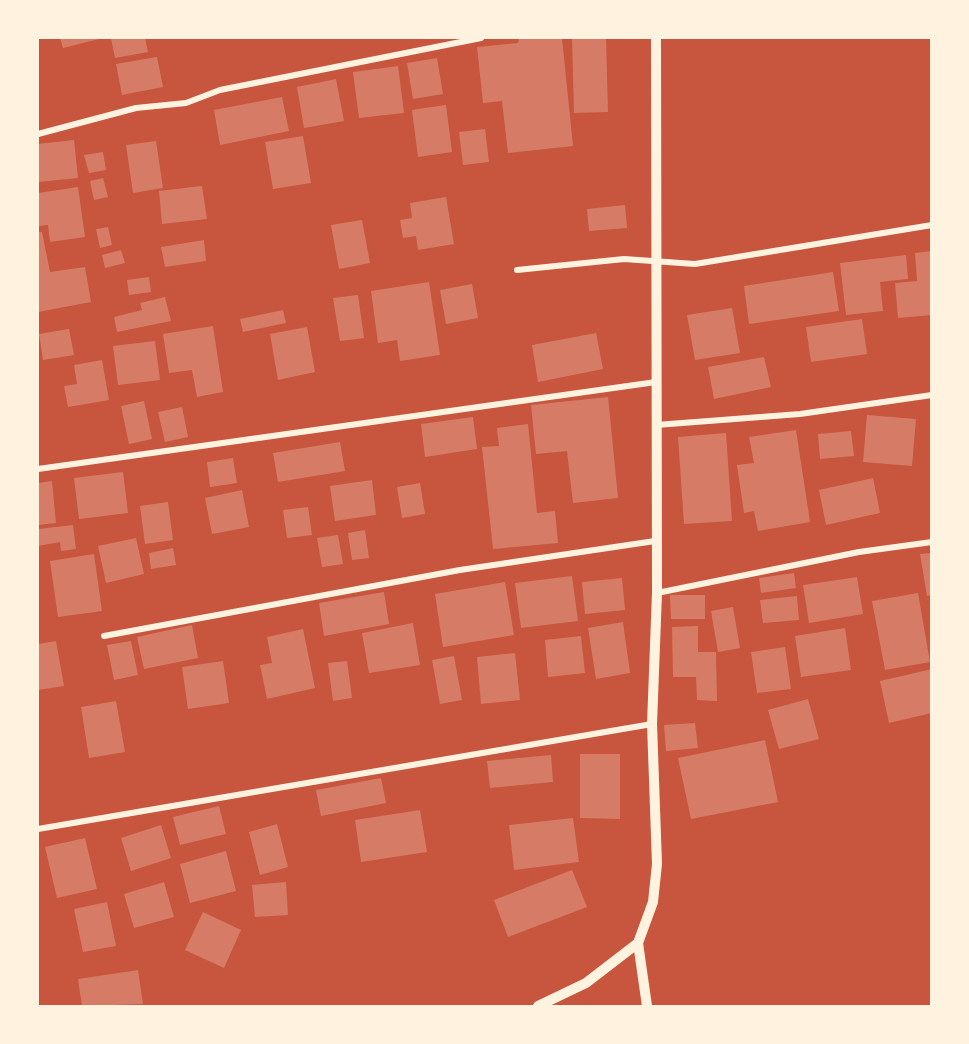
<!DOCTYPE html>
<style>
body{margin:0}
#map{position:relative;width:969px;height:1044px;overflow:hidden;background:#c8553d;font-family:Mulish,sans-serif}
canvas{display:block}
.frame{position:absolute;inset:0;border:39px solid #fff3e0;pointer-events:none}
</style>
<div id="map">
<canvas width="969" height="1044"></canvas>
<div class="frame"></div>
</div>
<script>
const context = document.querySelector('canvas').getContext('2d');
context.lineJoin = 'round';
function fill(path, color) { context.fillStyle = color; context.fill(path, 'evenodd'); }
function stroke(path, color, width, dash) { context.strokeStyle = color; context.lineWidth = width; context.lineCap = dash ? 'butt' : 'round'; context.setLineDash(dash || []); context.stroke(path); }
fill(new Path2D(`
 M 60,38 L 103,38 L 63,48 Z
 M 111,38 L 145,38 L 148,52 L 115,58 Z
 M 534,38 L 562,38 L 573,146 L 508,153 L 502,101 L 483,103 L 477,47 L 518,43 L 519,39 Z
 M 572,38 L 606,38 L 608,112 L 574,113 Z
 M 157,57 L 163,87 L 122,95 L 116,64 Z
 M 437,58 L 443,94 L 413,99 L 407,63 Z
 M 398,66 L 404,113 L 359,118 L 353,72 Z
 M 336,79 L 344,121 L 304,128 L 297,87 Z
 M 282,97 L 289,131 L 220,145 L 214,110 Z
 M 446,105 L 452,152 L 418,157 L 412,110 Z
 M 485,129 L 489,162 L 463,165 L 459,132 Z
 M 303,136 L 311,183 L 273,189 L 265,142 Z
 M 74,140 L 78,178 L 38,182 L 38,144 Z
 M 156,141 L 163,188 L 133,193 L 126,145 Z
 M 103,152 L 106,170 L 89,173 L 84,155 Z
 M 103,178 L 108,197 L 94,200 L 90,181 Z
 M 202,186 L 207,219 L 162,224 L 159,191 Z
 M 78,187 L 85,237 L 50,242 L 48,225 L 38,226 L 38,193 Z
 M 446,197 L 454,244 L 418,250 L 416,236 L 403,238 L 400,220 L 412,218 L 410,203 Z
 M 625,205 L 627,228 L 589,231 L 587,209 Z
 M 362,220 L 370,263 L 339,269 L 331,225 Z
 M 108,227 L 112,245 L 100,248 L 96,229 Z
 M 38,232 L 42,232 L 50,272 L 85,267 L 91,302 L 38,312 Z
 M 204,240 L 206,261 L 165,267 L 161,247 Z
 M 121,250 L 125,263 L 105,268 L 102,255 Z
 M 932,251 L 932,315 L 898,318 L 895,283 L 917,281 L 915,253 Z
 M 906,255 L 908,279 L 880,282 L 883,311 L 846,315 L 840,263 Z
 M 833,272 L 839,311 L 749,324 L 744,286 Z
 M 149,277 L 151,292 L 129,295 L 127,280 Z
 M 429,282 L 440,355 L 400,361 L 397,340 L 378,343 L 371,291 Z
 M 472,284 L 478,318 L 446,324 L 440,290 Z
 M 358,295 L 364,338 L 340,341 L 333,298 Z
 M 165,297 L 171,321 L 117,332 L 114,317 L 142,310 L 140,303 Z
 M 732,308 L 740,353 L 695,360 L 687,315 Z
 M 283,310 L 286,323 L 243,332 L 240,319 Z
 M 862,319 L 867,354 L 811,362 L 806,327 Z
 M 213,326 L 223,392 L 197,397 L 192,370 L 169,373 L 163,334 Z
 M 307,327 L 315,372 L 278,380 L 270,334 Z
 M 69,329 L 74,355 L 43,360 L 39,334 Z
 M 596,333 L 603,369 L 538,382 L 532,345 Z
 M 155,341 L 160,380 L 118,385 L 113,346 Z
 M 764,357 L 771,387 L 714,399 L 708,367 Z
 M 102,360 L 109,400 L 68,407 L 64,386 L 77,384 L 74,365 Z
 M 608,397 L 618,498 L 573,503 L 567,451 L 536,454 L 531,405 Z
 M 144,401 L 152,439 L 129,444 L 121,406 Z
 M 182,407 L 188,437 L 165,442 L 158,412 Z
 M 867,415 L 916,419 L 912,466 L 863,462 Z
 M 473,417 L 477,449 L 425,457 L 421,424 Z
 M 528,424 L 537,513 L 555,511 L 558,543 L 493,549 L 482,447 L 499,446 L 497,428 Z
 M 796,430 L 810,522 L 758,531 L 754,511 L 744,513 L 737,465 L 754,463 L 749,437 Z
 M 851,431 L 854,456 L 820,459 L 818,434 Z
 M 726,433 L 732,521 L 684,524 L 678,437 Z
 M 340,442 L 345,471 L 278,482 L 273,453 Z
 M 233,458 L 237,483 L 210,487 L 207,462 Z
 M 123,472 L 128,513 L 79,519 L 74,478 Z
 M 873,478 L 880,513 L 826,525 L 819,490 Z
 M 372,480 L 376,515 L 335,521 L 330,486 Z
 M 52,481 L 56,523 L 38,525 L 38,483 Z
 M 420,483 L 425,514 L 402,518 L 397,487 Z
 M 242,490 L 249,527 L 212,534 L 205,498 Z
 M 168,502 L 173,540 L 145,544 L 140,506 Z
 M 308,507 L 312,535 L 287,538 L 283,510 Z
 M 73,525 L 76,549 L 61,551 L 60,542 L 38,546 L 38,529 Z
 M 365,530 L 369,558 L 352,560 L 348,533 Z
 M 338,535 L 343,564 L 322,567 L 317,538 Z
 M 136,538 L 144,574 L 106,583 L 98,546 Z
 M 173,548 L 176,565 L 151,569 L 149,553 Z
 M 932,553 L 932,595 L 927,596 L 920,554 Z
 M 94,554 L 102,611 L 58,617 L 50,561 Z
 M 794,573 L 796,588 L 761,593 L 759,578 Z
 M 572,576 L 578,621 L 521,628 L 515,583 Z
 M 857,577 L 863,614 L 809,623 L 803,585 Z
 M 622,578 L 625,610 L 585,614 L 582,582 Z
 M 505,582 L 514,635 L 443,647 L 435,594 Z
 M 384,592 L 389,624 L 324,636 L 319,603 Z
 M 918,593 L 930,662 L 885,670 L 872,601 Z
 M 670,595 L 705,595 L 705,619 L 671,619 Z
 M 797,596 L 799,620 L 763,623 L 760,600 Z
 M 733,607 L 740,648 L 718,652 L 711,611 Z
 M 623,622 L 630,673 L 596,679 L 588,628 Z
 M 413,623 L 420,665 L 369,673 L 362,633 Z
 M 192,625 L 198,658 L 144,669 L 137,637 Z
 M 698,626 L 698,652 L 716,652 L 717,701 L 697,700 L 696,677 L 673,677 L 672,627 Z
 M 845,628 L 851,670 L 801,677 L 795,636 Z
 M 303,629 L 315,688 L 267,699 L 260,665 L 272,663 L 267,637 Z
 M 581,636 L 585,673 L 548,677 L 545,640 Z
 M 56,641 L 64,686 L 38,690 L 38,644 Z
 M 131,641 L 138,675 L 114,680 L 107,645 Z
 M 785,647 L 791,689 L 757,693 L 751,652 Z
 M 515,653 L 520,700 L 481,704 L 477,657 Z
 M 454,656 L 462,700 L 440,704 L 432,660 Z
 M 223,661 L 229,703 L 188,709 L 182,667 Z
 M 347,661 L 352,698 L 333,701 L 328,663 Z
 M 932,669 L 932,713 L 889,723 L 880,681 Z
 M 808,699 L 819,739 L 779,749 L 768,710 Z
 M 116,701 L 125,752 L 89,758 L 81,707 Z
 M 695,723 L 698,748 L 666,751 L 664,725 Z
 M 765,740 L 778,802 L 691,819 L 678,758 Z
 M 580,754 L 620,754 L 620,819 L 580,818 Z
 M 551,755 L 553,782 L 490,788 L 487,761 Z
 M 381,778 L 386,803 L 321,816 L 316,790 Z
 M 219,806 L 226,834 L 180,845 L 173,817 Z
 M 420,810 L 427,852 L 361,862 L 355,820 Z
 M 573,818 L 579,862 L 514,870 L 509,825 Z
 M 277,824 L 288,867 L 260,875 L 249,832 Z
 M 161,825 L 171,858 L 131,871 L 121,838 Z
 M 85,838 L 97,889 L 57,898 L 45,847 Z
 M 226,851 L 236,891 L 190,903 L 180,864 Z
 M 572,870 L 587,907 L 508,937 L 494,900 Z
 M 164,882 L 174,917 L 134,928 L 124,894 Z
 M 286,882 L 288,915 L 255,917 L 252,885 Z
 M 107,902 L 116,946 L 83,952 L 74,909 Z
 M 203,912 L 241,930 L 224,968 L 185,950 Z
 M 138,970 L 143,1004 L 82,1006 L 78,979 Z`), '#d67c66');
stroke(new Path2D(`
 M 38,134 L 136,108 L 186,103 L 220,90 L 481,38
 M 517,270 L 624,259 L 695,264 L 932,225
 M 656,425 L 800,414 L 932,395
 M 38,469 L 656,382
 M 657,593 L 859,552 L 932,542
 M 104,636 L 460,570 L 655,541
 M 38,829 L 652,724`), '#fff3e0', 6);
stroke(new Path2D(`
 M 638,943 L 647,1006
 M 538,1006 L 586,983 L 638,943 L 653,902 L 657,864 L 652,724 L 657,593 L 656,38`), '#fff3e0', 10);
</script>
